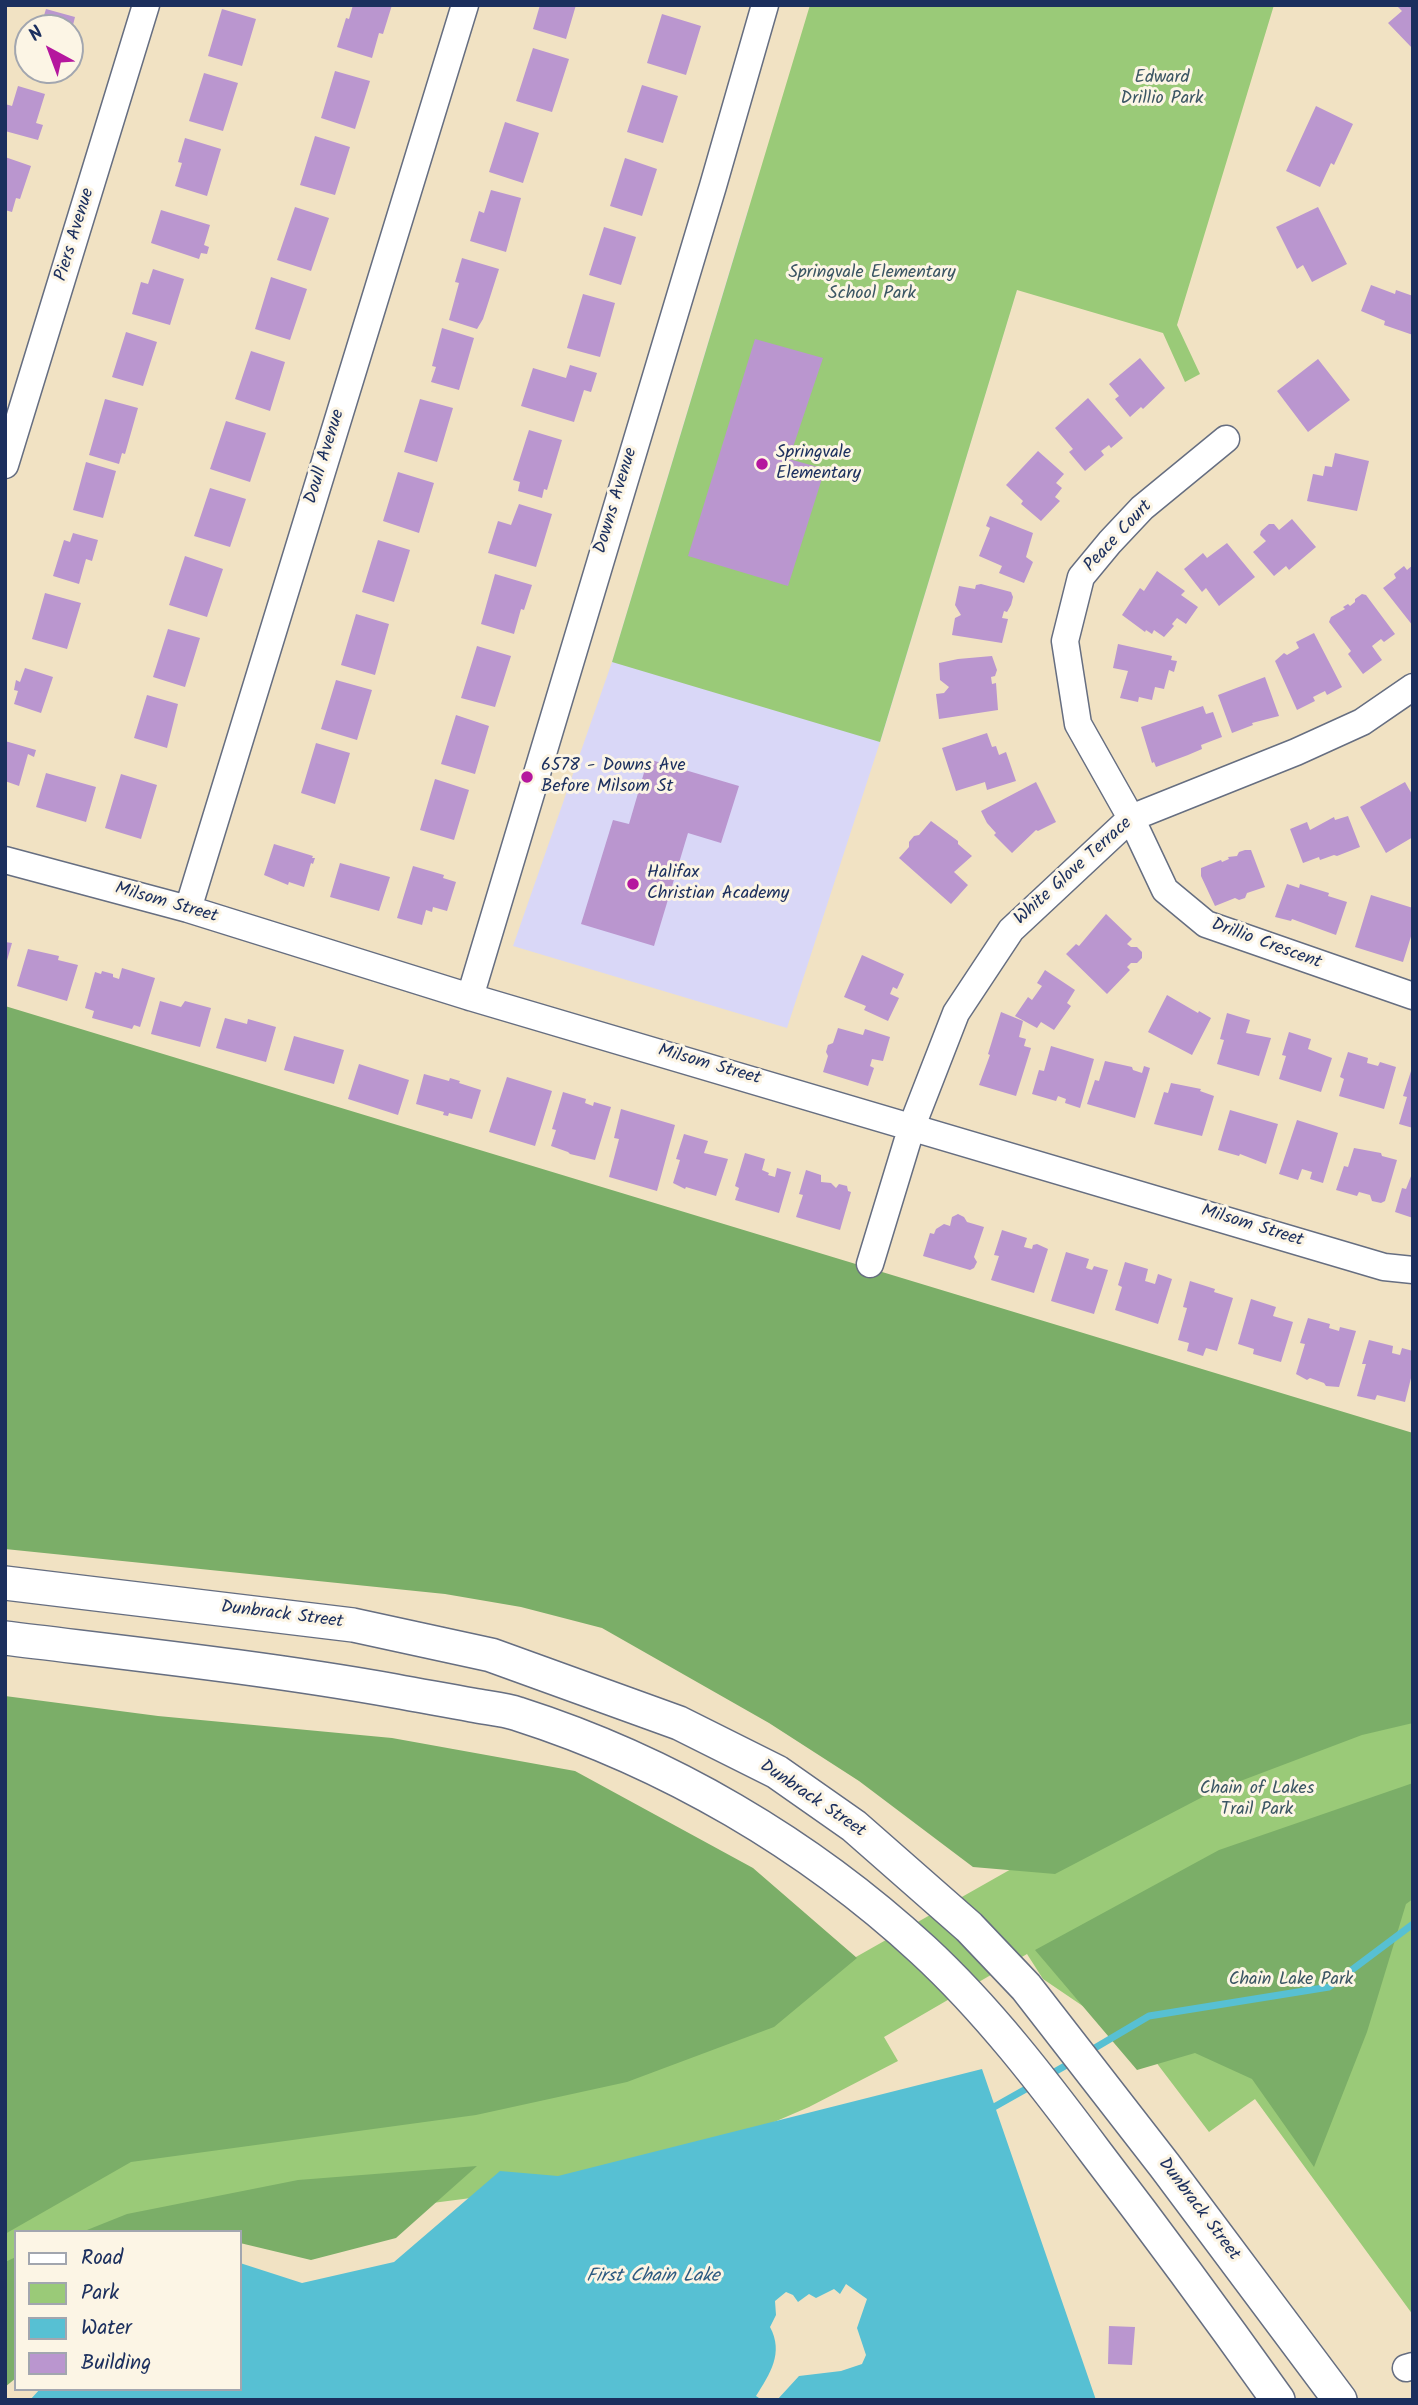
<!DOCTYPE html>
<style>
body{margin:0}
#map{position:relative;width:1418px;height:2405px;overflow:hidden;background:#f1e2c3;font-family:Kalam,sans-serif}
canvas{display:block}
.frame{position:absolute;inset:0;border:7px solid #1b2f5e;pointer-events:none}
.legend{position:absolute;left:14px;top:2230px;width:228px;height:161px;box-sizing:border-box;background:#fcf5e5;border:2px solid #a2a6af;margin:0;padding:9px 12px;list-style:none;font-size:21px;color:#1b2f5e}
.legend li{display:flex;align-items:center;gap:14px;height:35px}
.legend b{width:35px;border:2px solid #a2a6af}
.north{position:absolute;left:14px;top:14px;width:70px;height:70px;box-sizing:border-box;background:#fcf5e5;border:2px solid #a2a6af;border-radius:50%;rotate:319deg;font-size:19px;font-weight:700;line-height:28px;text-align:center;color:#1b2f5e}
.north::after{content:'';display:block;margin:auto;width:24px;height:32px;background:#b5179e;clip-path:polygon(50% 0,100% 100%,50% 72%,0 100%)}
</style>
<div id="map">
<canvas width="1418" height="2405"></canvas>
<div class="frame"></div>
<ul class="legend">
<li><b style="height:9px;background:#fff"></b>Road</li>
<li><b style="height:19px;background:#9aca78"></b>Park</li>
<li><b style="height:19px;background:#57c0d3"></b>Water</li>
<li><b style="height:19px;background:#ba96cf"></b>Building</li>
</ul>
<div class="north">N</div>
</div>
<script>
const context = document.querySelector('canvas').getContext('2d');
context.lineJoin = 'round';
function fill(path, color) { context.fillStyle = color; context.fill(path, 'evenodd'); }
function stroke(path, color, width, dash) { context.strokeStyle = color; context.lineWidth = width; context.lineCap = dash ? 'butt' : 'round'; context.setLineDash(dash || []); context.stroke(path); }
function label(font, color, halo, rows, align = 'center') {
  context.font = font + ' Kalam,sans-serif'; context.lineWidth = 6; context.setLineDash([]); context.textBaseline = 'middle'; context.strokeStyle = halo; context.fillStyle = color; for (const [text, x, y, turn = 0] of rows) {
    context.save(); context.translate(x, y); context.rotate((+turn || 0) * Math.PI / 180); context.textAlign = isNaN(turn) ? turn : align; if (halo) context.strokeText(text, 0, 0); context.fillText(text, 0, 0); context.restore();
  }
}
fill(new Path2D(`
 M 748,210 L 1017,289 L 882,736 L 787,1028 L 513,946 L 612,662 Z`), '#d9d7f7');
fill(new Path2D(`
 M 810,5 L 1274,5 L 1177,325 L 1200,374 L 1185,382 L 1163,333 L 1017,290 L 880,742 L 612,662 Z
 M 1413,1689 L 1413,2315 L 1255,2099 L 1209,2132 L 1146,2049 L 1043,1979 L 1027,1954 L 884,2037 L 898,2061 L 809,2107 L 737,2138 L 494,2195 L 209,2232 L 16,2232 L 16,2288 L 5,2292 L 5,2176 L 803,1987 L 1163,1783 Z`), '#9aca78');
fill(new Path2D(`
 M 5,1006 L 1413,1433 L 1413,1723 L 1362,1735 L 1214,1791 L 1055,1874 L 973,1867 L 859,1781 L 769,1723 L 602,1628 L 521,1607 L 445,1594 L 5,1549 Z
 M 5,1696 L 158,1716 L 392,1738 L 575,1771 L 753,1868 L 857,1958 L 774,2027 L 627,2082 L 476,2115 L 131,2162 L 5,2234 Z
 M 1413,1783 L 1413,1899 L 1406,1904 L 1367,2032 L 1314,2167 L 1252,2079 L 1195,2053 L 1137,2070 L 1035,1950 L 1219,1850 Z
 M 477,2166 L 396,2238 L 311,2260 L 240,2243 L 240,2232 L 82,2232 L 127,2214 L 298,2180 Z
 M 16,2257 L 16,2378 L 5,2387 L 5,2262 Z`), '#7bae68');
fill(new Path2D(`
 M 982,2069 L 1096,2400 L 777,2400 L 799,2376 L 841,2371 L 862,2364 L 866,2355 L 857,2328 L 867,2299 L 846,2284 L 840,2294 L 834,2289 L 816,2298 L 809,2294 L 798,2302 L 793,2295 L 786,2292 L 775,2301 L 776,2315 L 770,2327 C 784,2353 770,2374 756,2396 L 762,2400 L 30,2400 L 40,2389 L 240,2389 L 240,2263 L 302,2283 L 394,2262 L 500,2171 L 558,2176 Z`), '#57c0d3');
stroke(new Path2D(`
 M 1088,2052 L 1149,2016 L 1329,1987 L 1413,1924
 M 1049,2075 L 1072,2062
 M 994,2107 L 1033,2085`), '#57c0d3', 7);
fill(new Path2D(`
 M 353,5 L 392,5 L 383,34 L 379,33 L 372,58 L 337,47 L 346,18 L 349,19 Z
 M 540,5 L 576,5 L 566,39 L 533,29 Z
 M 1396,5 L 1413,5 L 1413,49 L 1388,23 L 1402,11 Z
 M 46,9 L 75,17 L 71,33 L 70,28 L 40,28 Z
 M 222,9 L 256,19 L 242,66 L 208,56 Z
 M 662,14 L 701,26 L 686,75 L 647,63 Z
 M 533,48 L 569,59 L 552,112 L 516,101 Z
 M 335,71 L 370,81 L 355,129 L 321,118 Z
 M 204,73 L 238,83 L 223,131 L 189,121 Z
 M 642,85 L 678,96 L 663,143 L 627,132 Z
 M 18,86 L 45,94 L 36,123 L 43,125 L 38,140 L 5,131 L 5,104 L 12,106 Z
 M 1316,106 L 1353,124 L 1334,165 L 1331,163 L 1320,187 L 1286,171 Z
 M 505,122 L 539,133 L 523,183 L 489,172 Z
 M 315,136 L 350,147 L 335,195 L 300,185 Z
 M 185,138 L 221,149 L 207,196 L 175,186 L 182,163 L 178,162 Z
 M 5,157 L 31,166 L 20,199 L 16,198 L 12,212 L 5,210 Z
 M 625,158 L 657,169 L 642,216 L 610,206 Z
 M 491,190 L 521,198 L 506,252 L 470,241 L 479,211 L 484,213 Z
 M 295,207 L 329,218 L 311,271 L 277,260 Z
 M 1318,207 L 1347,264 L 1312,282 L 1303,265 L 1297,269 L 1276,227 Z
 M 161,210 L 210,225 L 204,245 L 209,247 L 207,254 L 201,253 L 199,259 L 151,243 Z
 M 604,227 L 636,237 L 621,285 L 589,275 Z
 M 462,258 L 499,269 L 483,319 L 477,329 L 449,320 L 459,283 L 455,282 Z
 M 153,269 L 184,279 L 170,325 L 132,314 L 141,282 L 148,284 Z
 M 271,277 L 307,289 L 290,340 L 255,329 Z
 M 1371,285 L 1395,294 L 1396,290 L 1413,296 L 1413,335 L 1384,325 L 1385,321 L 1361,311 Z
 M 583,294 L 615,303 L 600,357 L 567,348 Z
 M 442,328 L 474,338 L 459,390 L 431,382 L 436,367 L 432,366 Z
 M 126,332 L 157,342 L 143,386 L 112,377 Z
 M 755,339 L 823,358 L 789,459 L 825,469 L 788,586 L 688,556 Z
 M 251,351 L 285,362 L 270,411 L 235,399 Z
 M 1140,358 L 1165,388 L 1143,409 L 1141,407 L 1130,417 L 1115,399 L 1119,396 L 1109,384 Z
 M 1318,359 L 1350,400 L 1308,432 L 1277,391 Z
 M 570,365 L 597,373 L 591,392 L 584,390 L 574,422 L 521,406 L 533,368 L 566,378 Z
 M 1088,398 L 1123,438 L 1111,448 L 1109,445 L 1101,451 L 1104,455 L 1085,471 L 1069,452 L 1073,449 L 1055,428 Z
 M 105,399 L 138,408 L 125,454 L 122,453 L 119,464 L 89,455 Z
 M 420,399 L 453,408 L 437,462 L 404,452 Z
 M 226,421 L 266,433 L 250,482 L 210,469 Z
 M 529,430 L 562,440 L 547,490 L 544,489 L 542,498 L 518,491 L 520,482 L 513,480 Z
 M 1038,451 L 1064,474 L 1056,483 L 1062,488 L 1055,497 L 1060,501 L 1041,521 L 1021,504 L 1023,501 L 1006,485 Z
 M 1335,453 L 1369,461 L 1357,511 L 1307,501 L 1313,474 L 1323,476 L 1325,466 L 1332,467 Z
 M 86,462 L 116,471 L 103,518 L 73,510 Z
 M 398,472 L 434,483 L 419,533 L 383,521 Z
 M 210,488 L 246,499 L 230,547 L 194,536 Z
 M 519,504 L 552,514 L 536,567 L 488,553 L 498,521 L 511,525 Z
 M 990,516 L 1033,533 L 1026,557 L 1033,562 L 1024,583 L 999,573 L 1002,566 L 979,556 L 990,528 L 986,526 Z
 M 1292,519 L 1316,547 L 1289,570 L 1286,566 L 1274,576 L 1253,552 L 1266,541 L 1260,535 L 1261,531 L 1269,524 L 1274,524 L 1279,530 Z
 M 73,533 L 98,540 L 92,561 L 86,559 L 79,584 L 53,576 L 64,540 L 70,542 Z
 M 378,540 L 410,550 L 394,602 L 362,592 Z
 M 1227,543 L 1255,577 L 1219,606 L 1206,588 L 1202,592 L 1184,569 L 1203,553 L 1207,558 Z
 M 185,556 L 223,569 L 207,617 L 169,605 Z
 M 1413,565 L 1413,626 L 1383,588 L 1396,578 L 1394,574 L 1404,566 L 1407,570 Z
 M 1157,571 L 1185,591 L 1181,595 L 1198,607 L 1186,624 L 1177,618 L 1172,624 L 1174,626 L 1164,637 L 1154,630 L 1152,634 L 1146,630 L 1145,632 L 1122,615 L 1140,588 L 1144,591 Z
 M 495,574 L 532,585 L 524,610 L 521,609 L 514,634 L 481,624 Z
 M 981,584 L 1011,592 L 1013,597 L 1011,605 L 1007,612 L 1004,611 L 1002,618 L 1008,619 L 1002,643 L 952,635 L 955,618 L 961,615 L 955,605 L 959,586 L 975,589 L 976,585 Z
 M 45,593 L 81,603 L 67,649 L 32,639 Z
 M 1362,594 L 1366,595 L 1395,634 L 1384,642 L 1381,639 L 1372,646 L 1382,660 L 1363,674 L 1348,654 L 1351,651 L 1329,622 L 1331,617 L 1345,609 L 1343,607 L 1348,604 L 1350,606 L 1355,602 L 1355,599 Z
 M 356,614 L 389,624 L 375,675 L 341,665 Z
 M 168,629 L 200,638 L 185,687 L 153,677 Z
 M 1314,633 L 1342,687 L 1327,695 L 1325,691 L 1313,697 L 1315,701 L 1297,710 L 1275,661 L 1284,653 L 1287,655 L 1299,648 L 1296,642 Z
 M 1118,644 L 1172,656 L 1171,660 L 1177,661 L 1174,672 L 1169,670 L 1164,689 L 1155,687 L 1152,700 L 1139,697 L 1138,702 L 1120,698 L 1128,671 L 1113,668 Z
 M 477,646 L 511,656 L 495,707 L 461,698 Z
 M 992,656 L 997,670 L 995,676 L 991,677 L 992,684 L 996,683 L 998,710 L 939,719 L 936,694 L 944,693 L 949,687 L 940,680 L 939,663 L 958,659 Z
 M 25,668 L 53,677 L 41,713 L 14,704 L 18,691 L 14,690 L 16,680 L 20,682 Z
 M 1265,677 L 1279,716 L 1252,723 L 1253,725 L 1232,733 L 1218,695 Z
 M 336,680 L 372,690 L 357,740 L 321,729 Z
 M 147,695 L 178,704 L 167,748 L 134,738 Z
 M 1203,706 L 1206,714 L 1213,712 L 1222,737 L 1201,745 L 1202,749 L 1188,755 L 1156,767 L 1154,762 L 1152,763 L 1141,727 Z
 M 456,715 L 489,726 L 475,774 L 441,764 Z
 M 987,733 L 992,747 L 996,746 L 999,755 L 1006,752 L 1016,781 L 987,790 L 985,782 L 956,791 L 942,748 Z
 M 5,741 L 36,750 L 34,757 L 28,754 L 19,786 L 5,781 Z
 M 316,743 L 350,753 L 335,804 L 301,793 Z
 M 648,759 L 739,786 L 721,843 L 688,833 L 654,946 L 581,924 L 613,820 L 629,824 Z
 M 46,773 L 96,787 L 86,822 L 36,807 Z
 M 121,774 L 157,785 L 141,839 L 105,828 Z
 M 435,779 L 469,790 L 454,840 L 420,830 Z
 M 1036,782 L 1056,822 L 1038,831 L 1036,830 L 1012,853 L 994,835 L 996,833 L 987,823 L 981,811 Z
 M 1405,782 L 1413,796 L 1413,837 L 1386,853 L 1360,807 Z
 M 1348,816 L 1360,847 L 1337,856 L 1334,855 L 1320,860 L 1319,857 L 1303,863 L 1290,829 L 1307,822 L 1310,830 L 1334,817 L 1335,820 Z
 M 931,821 L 958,841 L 958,844 L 972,856 L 954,872 L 968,885 L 951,904 L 899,858 L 909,847 L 909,842 L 914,836 L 919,835 Z
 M 274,844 L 313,856 L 312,858 L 315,858 L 313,864 L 311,863 L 304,887 L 289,882 L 288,885 L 264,875 Z
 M 1245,850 L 1251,850 L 1265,887 L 1247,893 L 1245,898 L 1239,900 L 1235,898 L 1215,906 L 1201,876 L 1201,868 L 1221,860 L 1222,862 L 1229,859 L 1228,857 L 1237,856 L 1239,852 Z
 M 340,863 L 390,877 L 379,911 L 330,897 Z
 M 413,866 L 444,875 L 443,878 L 456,882 L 447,911 L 433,907 L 432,912 L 426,910 L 422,925 L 397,918 Z
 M 1287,884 L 1299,888 L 1300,884 L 1329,893 L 1328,896 L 1347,902 L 1336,935 L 1292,919 L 1291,921 L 1275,917 Z
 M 1371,895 L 1413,908 L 1413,930 L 1403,962 L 1355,947 Z
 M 1106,914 L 1132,939 L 1127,944 L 1131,947 L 1137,947 L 1142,952 L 1142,958 L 1137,963 L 1131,963 L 1127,967 L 1130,970 L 1107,994 L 1066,954 L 1076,944 L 1079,946 Z
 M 5,942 L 12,943 L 6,964 L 5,964 Z
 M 28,949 L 59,956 L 58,960 L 78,965 L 67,1001 L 17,986 Z
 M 862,955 L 904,974 L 897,989 L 893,987 L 890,994 L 899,998 L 888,1021 L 864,1010 L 866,1006 L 844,997 Z
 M 122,968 L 155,978 L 140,1027 L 134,1025 L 132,1029 L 92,1018 L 94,1011 L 85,1008 L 95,972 L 101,974 L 102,971 L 113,974 L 113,977 L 119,979 Z
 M 1045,970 L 1075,990 L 1067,1003 L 1071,1006 L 1054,1030 L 1041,1022 L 1037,1028 L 1015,1016 L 1028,997 L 1032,1000 L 1042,986 L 1037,983 Z
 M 1167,995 L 1198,1013 L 1199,1011 L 1211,1018 L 1192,1055 L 1148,1032 Z
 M 160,1001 L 181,1007 L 185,1001 L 211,1008 L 200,1047 L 151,1034 Z
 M 1001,1012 L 1023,1021 L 1019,1037 L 1026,1039 L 1024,1046 L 1031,1048 L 1016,1096 L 979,1085 L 990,1055 L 988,1054 Z
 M 1227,1013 L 1250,1020 L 1246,1033 L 1271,1038 L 1259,1076 L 1217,1064 L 1224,1040 L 1220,1039 Z
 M 225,1018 L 247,1024 L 248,1019 L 276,1027 L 266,1062 L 216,1048 Z
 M 838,1028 L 863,1035 L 865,1029 L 890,1037 L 883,1061 L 872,1059 L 870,1066 L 874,1068 L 868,1086 L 823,1072 L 828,1056 L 826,1052 L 828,1045 L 833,1043 Z
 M 1289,1032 L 1311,1039 L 1308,1049 L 1332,1058 L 1321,1092 L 1279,1079 L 1286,1056 L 1282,1055 Z
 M 294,1036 L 344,1050 L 334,1084 L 284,1070 Z
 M 1051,1046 L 1094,1059 L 1080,1108 L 1065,1103 L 1066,1099 L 1058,1096 L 1056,1101 L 1032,1094 L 1039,1070 L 1044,1071 Z
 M 1348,1052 L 1368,1058 L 1367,1063 L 1378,1066 L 1380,1062 L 1396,1067 L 1384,1109 L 1339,1096 L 1344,1079 L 1340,1077 Z
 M 1105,1061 L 1132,1067 L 1133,1070 L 1142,1073 L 1144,1066 L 1150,1068 L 1135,1118 L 1087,1104 L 1095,1080 L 1099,1081 Z
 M 359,1064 L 409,1080 L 398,1115 L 348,1099 Z
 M 1411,1071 L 1413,1072 L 1413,1128 L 1399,1124 L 1407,1097 L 1403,1096 Z
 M 424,1074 L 449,1081 L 450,1078 L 460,1081 L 459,1083 L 481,1090 L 472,1119 L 449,1113 L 448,1116 L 443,1115 L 444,1112 L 416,1104 Z
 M 507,1077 L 552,1091 L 535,1146 L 489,1132 Z
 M 1171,1083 L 1201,1089 L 1200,1091 L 1214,1096 L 1202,1136 L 1154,1124 L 1164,1092 L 1168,1093 Z
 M 563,1092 L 586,1099 L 585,1103 L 593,1106 L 594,1102 L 611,1107 L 595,1160 L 570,1154 L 568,1152 L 551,1146 L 556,1130 L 552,1129 Z
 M 621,1109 L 675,1125 L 657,1191 L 609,1177 L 619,1139 L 614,1138 Z
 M 1230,1110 L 1278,1124 L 1266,1164 L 1240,1154 L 1239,1156 L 1218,1150 Z
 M 1297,1120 L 1338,1133 L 1323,1183 L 1310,1179 L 1312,1172 L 1302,1169 L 1298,1180 L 1279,1174 Z
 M 684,1134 L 708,1141 L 704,1153 L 728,1159 L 716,1196 L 686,1187 L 685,1189 L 673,1183 L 680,1160 L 676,1159 Z
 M 1354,1148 L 1381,1153 L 1382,1156 L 1397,1160 L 1385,1201 L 1381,1203 L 1372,1201 L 1370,1195 L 1359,1192 L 1357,1196 L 1336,1190 L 1344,1166 L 1348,1167 Z
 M 745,1153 L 765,1159 L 762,1170 L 769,1173 L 768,1175 L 775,1177 L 777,1168 L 791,1172 L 779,1213 L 735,1200 L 739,1188 L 735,1186 Z
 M 806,1170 L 821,1175 L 821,1182 L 831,1183 L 836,1188 L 839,1184 L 847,1186 L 848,1191 L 851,1192 L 840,1230 L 796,1217 L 803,1195 L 799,1194 Z
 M 1413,1171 L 1413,1218 L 1395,1212 L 1402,1188 L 1406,1189 Z
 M 958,1214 L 964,1217 L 967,1222 L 984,1227 L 974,1257 L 977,1262 L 974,1268 L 970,1270 L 923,1256 L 930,1233 L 934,1234 L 936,1229 L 944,1224 L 950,1226 L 952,1217 Z
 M 1002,1230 L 1027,1238 L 1024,1247 L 1032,1249 L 1033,1245 L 1037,1244 L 1048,1249 L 1034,1293 L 991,1280 L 999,1256 L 994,1255 Z
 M 1066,1252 L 1089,1259 L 1086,1268 L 1092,1270 L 1094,1266 L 1108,1270 L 1094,1314 L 1051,1301 Z
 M 1125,1262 L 1148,1269 L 1145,1281 L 1155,1284 L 1158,1274 L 1172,1279 L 1158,1324 L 1115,1310 L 1122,1287 L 1118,1285 Z
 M 1190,1281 L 1215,1289 L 1214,1292 L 1233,1298 L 1217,1351 L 1206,1348 L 1203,1356 L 1187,1351 L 1189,1343 L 1178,1340 L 1187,1308 L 1183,1307 Z
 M 1251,1299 L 1276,1307 L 1273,1316 L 1293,1322 L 1281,1362 L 1253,1354 L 1254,1349 L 1238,1344 Z
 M 1308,1318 L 1330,1324 L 1329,1328 L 1339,1331 L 1340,1327 L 1356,1331 L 1339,1387 L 1326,1386 L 1324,1383 L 1310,1378 L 1307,1380 L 1296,1374 L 1305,1344 L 1300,1343 Z
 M 1369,1340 L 1393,1346 L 1392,1353 L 1400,1355 L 1402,1348 L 1413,1351 L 1413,1370 L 1405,1402 L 1377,1395 L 1375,1400 L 1357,1396 L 1366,1364 L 1362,1364 Z
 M 1109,2326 L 1135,2327 L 1132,2365 L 1108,2364 Z`), '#ba96cf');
const minor = new Path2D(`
 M 1226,439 L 1142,508 L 1110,542 L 1081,577 L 1065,641 L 1078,724 L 1131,818 L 1165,890 L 1206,924 L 1413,996
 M 5,465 L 146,5
 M 5,860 L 188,909 L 470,997 L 1384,1267 L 1413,1270
 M 188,909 L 465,5
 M 470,997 L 713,186 L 765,5
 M 870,1264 L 912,1126 L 956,1013 L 1011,930 L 1131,818 L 1296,752 L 1362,722 L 1413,687
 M 1406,2368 L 1413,2366`);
const major = new Path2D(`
 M 5,1583 L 353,1625 L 491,1655 L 679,1723 L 777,1772 L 854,1826 L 969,1927 L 1026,1987 L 1165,2166 L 1340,2400
 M 5,1638 C 135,1654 266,1668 395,1691 C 421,1696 446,1700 472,1705 C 487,1708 504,1709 518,1714 C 668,1762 808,1844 923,1950 C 988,2010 1043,2082 1096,2153 C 1158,2234 1219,2317 1278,2400`);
stroke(minor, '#666e81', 29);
stroke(major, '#666e81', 36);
stroke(minor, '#fff', 26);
stroke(major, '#fff', 33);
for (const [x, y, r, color] of [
 [762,464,7,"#b5179e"],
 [527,777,7,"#b5179e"],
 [633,884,7,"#b5179e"]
]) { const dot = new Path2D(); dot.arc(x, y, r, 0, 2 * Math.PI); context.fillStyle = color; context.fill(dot); stroke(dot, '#fcf5e5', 2.5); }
label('18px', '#3b5664', '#fcf5e5', [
 ["Edward",1162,79],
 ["Drillio Park",1162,100],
 ["Springvale Elementary",872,274],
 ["School Park",872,295],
 ["Chain of Lakes",1257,1790],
 ["Trail Park",1257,1811],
 ["Chain Lake Park",1291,1981]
]);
label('18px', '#1b2f5e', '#fcf5e5', [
 ["Piers Avenue",76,235,-73],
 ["Doull Avenue",326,457,-73],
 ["Downs Avenue",617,501,-73],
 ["Peace Court",1119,537,-47],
 ["White Glove Terrace",1074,872,-42],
 ["Milsom Street",166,904,16],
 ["Drillio Crescent",1266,945,20],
 ["Milsom Street",709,1066,16],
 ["Milsom Street",1252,1227,17],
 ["Dunbrack Street",282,1616,7],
 ["Dunbrack Street",812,1800,34],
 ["Dunbrack Street",1198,2210,53]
]);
label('18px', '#1b2f5e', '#fcf5e5', [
 ["Springvale",776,454],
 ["Elementary",776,475],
 ["6578 - Downs Ave",541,767],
 ["Before Milsom St",541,788],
 ["Halifax",647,874],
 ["Christian Academy",647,895]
], 'left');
label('italic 19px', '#2d5a81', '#fcf5e5', [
 ["First Chain Lake",653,2278]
]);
</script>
